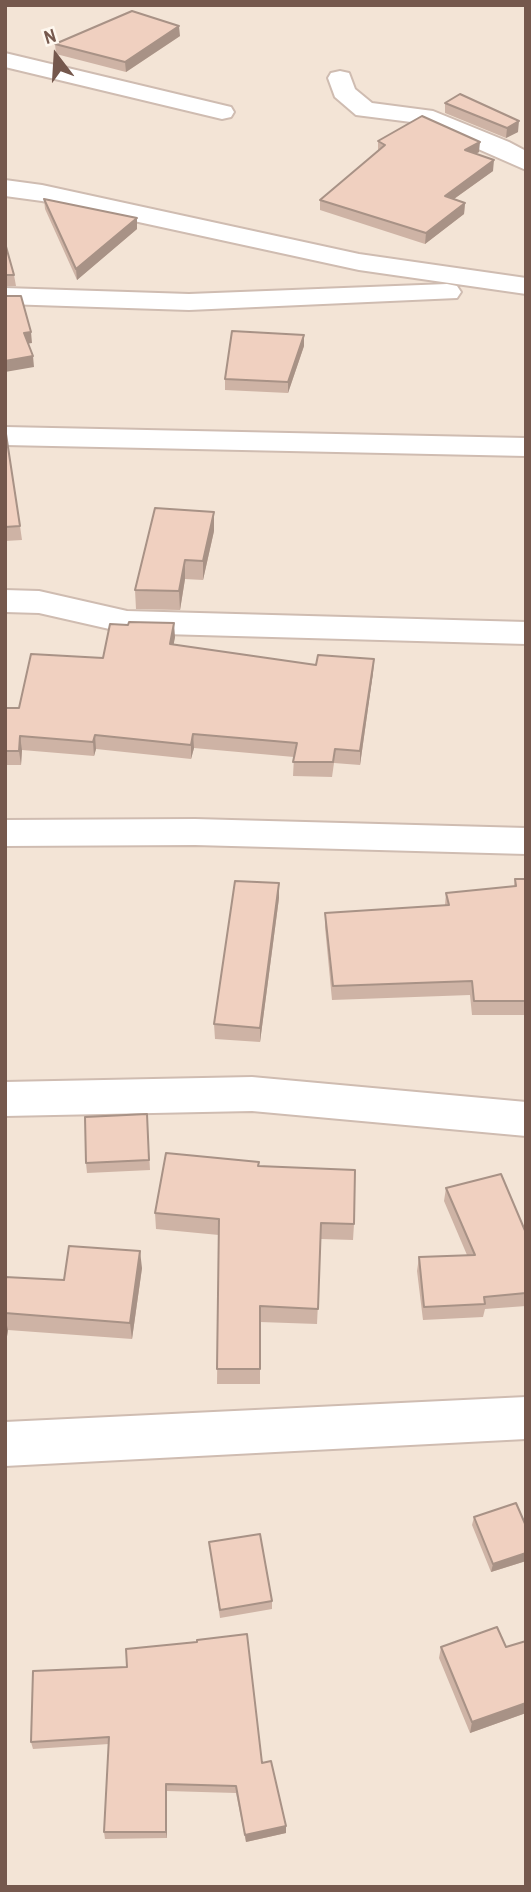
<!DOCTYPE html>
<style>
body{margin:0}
#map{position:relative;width:531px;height:1892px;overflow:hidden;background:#fcf2e8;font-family:"Archivo Narrow",sans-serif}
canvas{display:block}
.frame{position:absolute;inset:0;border:7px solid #75584d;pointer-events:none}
.north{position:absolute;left:21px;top:21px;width:70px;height:70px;-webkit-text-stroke:5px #fef7ee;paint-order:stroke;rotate:343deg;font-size:19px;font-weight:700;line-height:28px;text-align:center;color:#75584d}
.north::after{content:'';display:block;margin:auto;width:24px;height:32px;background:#75584d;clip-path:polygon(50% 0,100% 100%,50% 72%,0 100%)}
</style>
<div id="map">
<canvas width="531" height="1892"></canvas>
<div class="frame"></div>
<div class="north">N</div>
</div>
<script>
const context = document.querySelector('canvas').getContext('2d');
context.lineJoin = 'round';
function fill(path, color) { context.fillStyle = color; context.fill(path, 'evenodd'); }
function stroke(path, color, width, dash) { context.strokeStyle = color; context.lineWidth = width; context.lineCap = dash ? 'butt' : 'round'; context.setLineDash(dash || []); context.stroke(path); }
fill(new Path2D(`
 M 5,5 L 526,5 L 526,1887 L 5,1887 Z`), '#f3e4d6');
const minor = new Path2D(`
 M 5,53 L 231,107 L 234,112 L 231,117 L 222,119 L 5,67 Z
 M 340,71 L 349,73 L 355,89 L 372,103 L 433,111 L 509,142 L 526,151 L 526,170 L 419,123 L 356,115 L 335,97 L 328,78 L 331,73 Z
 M 5,180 L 42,185 L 359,254 L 526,278 L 526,294 L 359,270 L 42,201 L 5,196 Z
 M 447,284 L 457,286 L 461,292 L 457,298 L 189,310 L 5,304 L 5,288 L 189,294 Z
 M 5,427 L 526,438 L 526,456 L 5,445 Z
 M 5,590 L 39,591 L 127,611 L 526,622 L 526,644 L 127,633 L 39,613 L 5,612 Z
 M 195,819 L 526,828 L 526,854 L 195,845 L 5,846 L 5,820 Z
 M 252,1077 L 526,1102 L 526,1136 L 252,1111 L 5,1116 L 5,1082 Z
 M 526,1397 L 526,1439 L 5,1466 L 5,1422 Z`);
stroke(minor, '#cfbcb1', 4);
fill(minor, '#fff');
fill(new Path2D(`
 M 180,36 L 126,72 L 56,54 L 55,44 Z
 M 445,103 L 518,132 L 506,138 L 445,113 Z
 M 378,141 L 479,152 L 476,154 L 493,171 L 454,199 L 465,203 L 464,214 L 425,244 L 320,210 L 320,200 L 378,151 Z
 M 44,199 L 137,229 L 77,280 L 45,209 Z
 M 5,243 L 14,275 L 16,286 L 5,286 Z
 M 304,335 L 304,346 L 288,393 L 225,390 L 225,379 Z
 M 5,433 L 20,526 L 22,540 L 5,541 Z
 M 214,531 L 203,580 L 185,579 L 180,610 L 136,609 L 135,590 Z
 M 175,637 L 173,645 L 316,665 L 374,659 L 373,673 L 360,765 L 334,763 L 332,777 L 293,776 L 294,757 L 194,748 L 191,759 L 96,749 L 94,756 L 22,750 L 21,765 L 5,765 L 5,708 L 19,708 L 103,658 Z
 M 515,879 L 526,879 L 526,1015 L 472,1015 L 470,995 L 332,1000 L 325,927 L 325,913 L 445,905 L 446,893 L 514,886 Z
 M 279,898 L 260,1042 L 215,1039 L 214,1024 Z
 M 147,1114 L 150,1170 L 87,1173 L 86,1163 Z
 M 259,1166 L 354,1224 L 353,1240 L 321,1239 L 317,1324 L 260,1322 L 260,1384 L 217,1384 L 219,1235 L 156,1229 L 155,1213 Z
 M 446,1188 L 526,1233 L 526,1306 L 485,1309 L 483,1317 L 423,1320 L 417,1271 L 419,1257 L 467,1255 L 444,1201 Z
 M 142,1268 L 132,1339 L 8,1330 L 5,1349 L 5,1277 L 64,1280 Z
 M 474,1517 L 526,1526 L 526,1561 L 491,1572 L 472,1525 Z
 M 209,1542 L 272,1601 L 272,1609 L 220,1618 Z
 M 526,1641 L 526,1713 L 470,1733 L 439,1658 L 441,1647 L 506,1647 Z
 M 127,1667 L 262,1763 L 286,1826 L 286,1833 L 246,1842 L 236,1793 L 167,1791 L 167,1838 L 105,1839 L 104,1832 L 109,1744 L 33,1749 L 31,1742 Z`), '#ceb3a5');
fill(new Path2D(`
 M 179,26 L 180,36 L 126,72 L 125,62 Z
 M 519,121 L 518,132 L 506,138 L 507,128 Z
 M 480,142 L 479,152 L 464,160 L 465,150 Z
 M 494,160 L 493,171 L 444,206 L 445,196 Z
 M 465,203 L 464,214 L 425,244 L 426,233 Z
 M 137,218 L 137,229 L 77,280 L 76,269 Z
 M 31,332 L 32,343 L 26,344 L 24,333 Z
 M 304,335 L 304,346 L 288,393 L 288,382 Z
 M 33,356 L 34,367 L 5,372 L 5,361 Z
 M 214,512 L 214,531 L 203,580 L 203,561 Z
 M 185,560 L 185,579 L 180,610 L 179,591 Z
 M 174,623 L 175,637 L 171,659 L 170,644 Z
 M 374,659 L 373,673 L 360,765 L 360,751 Z
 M 193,734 L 194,748 L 191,759 L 191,745 Z
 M 95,735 L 96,749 L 94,756 L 93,742 Z
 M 20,736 L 22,750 L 21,765 L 19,751 Z
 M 279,883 L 279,898 L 260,1042 L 260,1028 Z
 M 140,1251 L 142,1268 L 132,1339 L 130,1323 Z
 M 5,1317 L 8,1330 L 5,1349 Z
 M 526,1553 L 526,1561 L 491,1572 L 493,1564 Z
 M 526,1703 L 526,1713 L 470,1733 L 472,1722 Z
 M 166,1784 L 167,1791 L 167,1838 L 166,1832 Z
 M 286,1826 L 286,1833 L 246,1842 L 245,1835 Z`), '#a89286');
const building = new Path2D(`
 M 132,11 L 179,26 L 125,62 L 55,44 Z
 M 460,94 L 519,121 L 507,128 L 445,103 Z
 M 422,116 L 480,142 L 465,150 L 494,160 L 445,196 L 465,203 L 426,233 L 320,200 L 385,145 L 378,141 Z
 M 44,199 L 137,218 L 76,269 Z
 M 5,243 L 14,275 L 5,275 Z
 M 5,296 L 21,296 L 31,332 L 24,333 L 33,356 L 5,361 Z
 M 232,331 L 304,335 L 288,382 L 225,379 Z
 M 5,433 L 6,434 L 20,526 L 5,527 Z
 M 155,508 L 214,512 L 203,561 L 185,560 L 179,591 L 135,590 Z
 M 129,622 L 174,623 L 170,644 L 316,665 L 318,655 L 374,659 L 360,751 L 335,749 L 333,762 L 293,762 L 297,743 L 193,734 L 191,745 L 95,735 L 93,742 L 20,736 L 19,751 L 5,751 L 5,708 L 19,708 L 31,654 L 103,658 L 110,624 L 128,625 Z
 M 515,879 L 526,879 L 526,1001 L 474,1001 L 472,981 L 333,986 L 325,913 L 449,905 L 446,893 L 516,886 Z
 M 235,881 L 279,883 L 260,1028 L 214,1024 Z
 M 147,1114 L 149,1160 L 86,1163 L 85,1117 Z
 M 166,1153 L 259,1162 L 258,1166 L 355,1170 L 354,1224 L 321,1223 L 318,1309 L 260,1306 L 260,1369 L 217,1369 L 219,1219 L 155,1213 Z
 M 501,1174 L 526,1233 L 526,1293 L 484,1297 L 485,1304 L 424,1307 L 419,1257 L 475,1255 L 446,1188 Z
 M 69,1246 L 140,1251 L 130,1323 L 5,1313 L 5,1277 L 64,1280 Z
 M 516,1503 L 526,1526 L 526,1553 L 493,1564 L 474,1517 Z
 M 260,1534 L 272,1601 L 220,1610 L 209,1542 Z
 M 497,1627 L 506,1647 L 526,1641 L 526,1703 L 472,1722 L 441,1647 Z
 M 247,1634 L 262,1763 L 271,1761 L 286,1826 L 245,1835 L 236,1786 L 166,1784 L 166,1832 L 104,1832 L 109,1737 L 31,1742 L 33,1671 L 127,1667 L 126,1649 L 197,1642 L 197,1640 Z`);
fill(building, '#f0d0c0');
stroke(building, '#a89286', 2);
</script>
